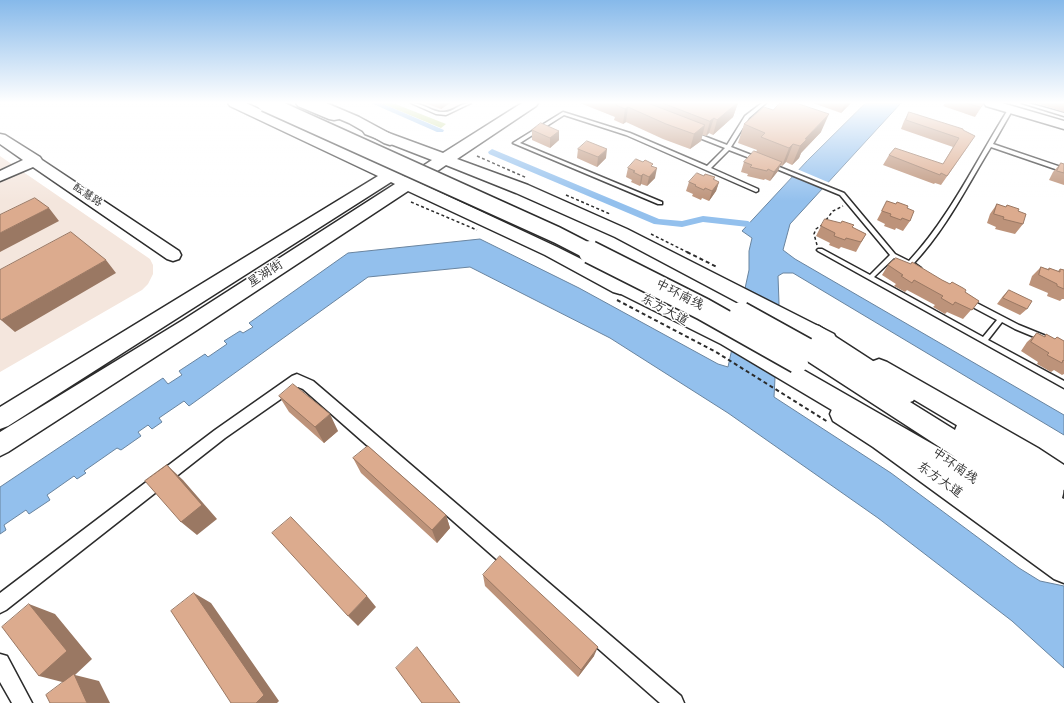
<!DOCTYPE html>
<meta charset="utf-8">
<style>
body{margin:0}
canvas{display:block;background:#fff}
</style>
<canvas width="1064" height="703"></canvas>
<script>
const context = document.querySelector('canvas').getContext('2d');
context.lineJoin = 'round';
function fill(path, color) { context.fillStyle = color; context.fill(path, 'evenodd'); }
function stroke(path, color, width, dash) { context.strokeStyle = color; context.lineWidth = width; context.lineCap = dash ? 'butt' : 'round'; context.setLineDash(dash || []); context.stroke(path); }
function label(font, color, halo, rows, align = 'center') {
  context.font = font + ' "Indie Flower","LXGW WenKai TC",sans-serif'; context.lineWidth = 3; context.setLineDash([]); context.textBaseline = 'middle'; context.strokeStyle = halo; context.fillStyle = color; for (const [text, x, y, turn = 0] of rows) {
    context.save(); context.translate(x, y); context.rotate((+turn || 0) * Math.PI / 180); context.textAlign = isNaN(turn) ? turn : align; if (halo) context.strokeText(text, 0, 0); context.fillText(text, 0, 0); context.restore();
  }
}
fill(new Path2D(`
 M 409,103 L 472,103 L 451,115 L 442,116 Z
 M 0,156 L 150,259 L 153,265 L 153,274 L 148,284 L 142,290 L 0,372 Z`), '#f4e6dd');
fill(new Path2D(`
 M 381,103 L 393,103 L 446,124 L 441,128 Z`), '#c1d58a');
const water = new Path2D(`
 M 866,103 L 901,103 L 790,224 L 783,250 L 795,259 L 1064,415 L 1064,435 L 793,273 L 783,273 L 778,276 L 779,303 L 774,397 L 891,473 L 1019,568 L 1040,581 L 1064,586 L 1064,668 L 1012,621 L 878,518 L 728,413 L 610,338 L 470,267 L 368,277 L 189,406 L 184,401 L 159,418 L 162,422 L 152,429 L 148,425 L 138,432 L 141,436 L 121,450 L 117,448 L 84,471 L 86,473 L 77,479 L 74,476 L 47,495 L 50,500 L 29,514 L 26,510 L 4,525 L 6,530 L 0,534 L 0,487 L 163,378 L 168,384 L 182,375 L 179,371 L 205,354 L 208,357 L 227,344 L 224,341 L 240,331 L 243,333 L 253,327 L 249,323 L 348,253 L 480,239 L 579,288 L 718,364 L 728,367 L 749,270 L 749,251 L 752,238 L 742,231 L 807,161 Z`);
fill(water, '#93c0ed');
stroke(water, '#69849f', 1);
fill(new Path2D(`
 M 797,169 L 830,183 L 825,189 L 791,175 Z`), '#fff');
fill(new Path2D(`
 M 371,103 L 381,103 L 444,130 L 443,132 L 437,132 Z
 M 492,149 L 659,219 L 682,221 L 703,216 L 748,221 L 753,224 L 748,227 L 703,222 L 682,227 L 654,224 L 489,154 L 488,152 Z`), '#93c0ed');
const lane = new Path2D(`
 M 411,103 C 422,102 433,113 444,112 C 454,112 461,102 471,103 L 446,115 L 436,114 Z
 M 762,103 L 766,103 L 749,118 L 731,147 L 759,158 L 759,160 L 755,160 L 729,150 L 711,168 L 758,189 L 758,191 L 756,192 L 626,135 L 564,115 L 520,143 L 662,202 L 662,204 L 658,204 L 513,143 L 563,112 L 630,133 L 707,166 L 725,148 L 692,135 L 692,133 L 696,133 L 727,145 L 745,116 Z
 M 1022,103 L 1028,103 L 1064,113 L 1064,116 Z
 M 1009,108 L 1013,109 L 993,144 L 1064,168 L 1064,172 L 991,147 C 967,186 946,229 914,263 L 921,268 L 920,270 L 916,270 L 894,258 L 874,277 L 983,337 L 997,320 L 965,303 L 964,301 L 965,299 L 969,299 L 1019,325 L 1046,336 L 1047,338 L 1046,340 L 1044,341 L 1015,329 L 1002,322 L 988,340 L 1064,381 L 1064,388 L 818,251 L 817,250 L 818,249 L 822,249 L 870,275 L 890,255 L 840,195 L 767,165 L 768,164 L 772,164 L 844,193 L 895,254 L 909,261 C 950,217 977,159 1009,108 Z`);
const street = new Path2D(`
 M 297,374 L 313,381 L 681,696 L 684,703 L 660,703 L 303,389 L 298,387 L 225,438 L 6,610 L 0,613 L 0,593 L 215,430 L 292,376 Z
 M 0,654 L 7,656 L 32,703 L 12,703 L 0,682 Z`);
const secondary = new Path2D(`
 M 984,103 L 1002,103 L 1064,121 L 1064,129 L 986,106 Z
 M 0,134 L 5,135 L 40,157 L 42,160 L 179,251 L 181,255 L 179,259 L 173,261 L 167,259 L 33,167 L 0,181 L 0,171 L 23,160 L 0,144 Z`);
const primary = new Path2D(`
 M 228,103 L 246,103 L 390,169 L 398,166 L 404,168 L 406,171 L 402,175 L 406,177 L 432,160 L 365,134 L 363,131 L 365,128 L 370,127 L 375,128 L 443,153 L 522,103 L 538,103 L 536,106 L 457,159 L 528,185 L 627,229 L 834,334 L 837,340 L 834,346 L 827,348 L 820,346 L 615,237 L 516,193 L 446,165 L 420,183 L 557,247 L 627,282 L 630,287 L 627,292 L 620,294 L 613,292 L 545,255 L 408,191 L 197,330 L 8,452 L 0,456 L 0,432 L 183,320 L 395,184 L 391,182 L 8,426 L 0,429 L 0,407 L 378,176 L 230,106 Z
 M 296,103 L 314,103 L 339,113 L 341,116 L 339,119 L 334,120 L 329,119 L 298,106 Z
 M 879,359 L 887,362 L 1038,448 L 1064,465 L 1064,490 L 1055,487 L 1022,464 L 871,374 L 868,368 L 871,362 Z
 M 841,404 L 849,407 L 889,433 L 1064,553 L 1064,583 L 1054,579 L 873,447 L 833,421 L 830,414 L 833,407 Z`);
const highway = new Path2D(`
 M 307,103 L 326,103 L 359,117 L 396,137 L 398,140 L 396,143 L 390,145 L 384,143 L 349,123 L 309,106 Z
 M 604,270 L 737,332 L 955,457 L 798,355 L 795,349 L 798,343 L 808,341 L 803,338 L 800,332 L 803,326 L 811,324 L 819,326 L 913,387 L 917,394 L 913,401 L 910,402 L 955,430 L 957,425 L 966,422 L 975,425 L 1062,480 C 1064,486 1064,492 1062,498 L 1064,499 L 1064,556 L 1054,552 L 968,491 L 721,344 L 597,282 L 594,277 L 597,272 Z`);
stroke(lane, '#2b2b2b', 3);
stroke(street, '#2b2b2b', 3);
stroke(secondary, '#2b2b2b', 3);
stroke(primary, '#2b2b2b', 3);
stroke(highway, '#2b2b2b', 3);
stroke(new Path2D(`
 M 477,156 L 527,178
 M 566,195 L 610,214
 M 411,202 L 477,230
 M 826,220 L 833,211 L 843,206
 M 651,234 L 689,253
 M 817,245 L 814,234 L 816,229 L 822,225`), '#2b2b2b', 1.5, [3, 2.5]);
stroke(new Path2D(`
 M 687,252 L 717,267
 M 617,300 L 716,352 L 828,422`), '#2b2b2b', 2, [4, 3]);
fill(lane, '#fff');
fill(street, '#fff');
fill(secondary, '#fff');
fill(primary, '#fff');
fill(highway, '#fff');
const highwayBridgeFar1 = new Path2D(`
 M 265,103 L 557,235 L 592,253`);
const highwayBridge = new Path2D(`
 M 590,252 L 703,309 L 797,362
 M 741,313 L 806,349`);
stroke(highwayBridgeFar1, '#2b2b2b', 19, []);
stroke(highwayBridge, '#2b2b2b', 25, []);
stroke(highwayBridgeFar1, '#fff', 16);
stroke(highwayBridge, '#fff', 22);
fill(new Path2D(`
 M 425,103 L 450,103 L 441,109 Z
 M 580,103 L 738,103 L 733,117 L 713,135 L 709,133 L 706,136 L 702,135 L 701,141 L 690,149 L 663,139 L 626,122 L 623,124 L 614,120 L 615,117 Z
 M 813,103 L 851,103 L 841,113 Z
 M 945,103 L 984,103 L 975,117 L 943,106 Z
 M 1036,103 L 1064,103 L 1064,112 Z
 M 909,112 L 963,130 L 969,145 L 941,185 L 935,183 L 934,184 L 883,165 L 889,155 L 943,164 L 953,147 L 901,129 L 904,121 Z
 M 744,124 L 821,132 L 801,153 L 799,158 L 792,165 L 786,162 L 782,166 L 780,165 L 778,171 L 770,181 L 765,179 L 764,180 L 747,176 L 748,174 L 741,172 L 744,162 L 756,152 L 757,150 L 738,143 Z
 M 532,130 L 559,131 L 559,140 L 550,148 L 532,140 Z
 M 578,149 L 606,158 L 597,167 L 577,158 Z
 M 1061,163 L 1064,164 L 1064,185 L 1049,180 L 1053,172 Z
 M 653,166 L 655,178 L 647,186 L 641,184 L 640,186 L 631,182 L 632,180 L 626,177 L 628,168 Z
 M 704,176 L 715,177 L 714,180 L 719,182 L 716,191 L 709,201 L 702,198 L 701,200 L 692,196 L 693,194 L 686,191 L 689,182 Z
 M 887,201 L 907,208 L 910,221 L 903,231 L 896,228 L 895,230 L 884,226 L 885,224 L 877,220 Z
 M 997,204 L 1006,207 L 1007,205 L 1018,211 L 1023,224 L 1015,234 L 995,229 L 996,227 L 987,223 L 990,214 Z
 M 821,226 L 852,227 L 866,234 L 856,252 L 841,247 L 839,249 L 829,245 L 830,243 L 816,236 Z
 M 888,265 L 942,280 L 965,292 L 979,301 L 963,319 L 947,312 L 945,314 L 933,307 L 935,305 L 907,290 L 905,292 L 894,286 L 896,284 L 882,275 Z
 M 1041,267 L 1048,269 L 1049,268 L 1058,271 L 1060,269 L 1064,270 L 1064,299 L 1062,299 L 1060,301 L 1047,296 L 1048,293 L 1029,285 L 1032,276 Z
 M 1009,290 L 1027,309 L 1020,315 L 997,304 L 1003,296 Z
 M 1037,333 L 1044,336 L 1046,334 L 1055,339 L 1057,337 L 1064,341 L 1064,374 L 1062,375 L 1054,370 L 1051,372 L 1037,364 L 1038,362 L 1021,351 L 1027,342 Z
 M 279,396 L 338,431 L 324,443 L 289,412 Z
 M 353,458 L 446,515 L 450,528 L 437,543 L 361,473 Z
 M 483,575 L 594,656 L 578,677 L 485,586 Z`), '#bd937a');
fill(new Path2D(`
 M 440,103 L 450,103 L 441,109 Z
 M 728,103 L 738,103 L 733,117 L 713,135 L 717,120 Z
 M 845,103 L 851,103 L 841,113 Z
 M 628,107 L 626,122 L 623,124 L 625,109 Z
 M 829,114 L 821,132 L 801,153 L 799,158 L 792,165 L 800,146 L 805,139 Z
 M 714,118 L 709,133 L 706,136 L 710,121 Z
 M 705,125 L 701,141 L 690,149 L 694,134 Z
 M 559,131 L 559,140 L 550,148 L 550,138 Z
 M 793,144 L 786,162 L 782,166 L 789,148 Z
 M 607,149 L 606,158 L 597,167 L 598,157 Z
 M 782,162 L 778,171 L 770,181 L 774,172 Z
 M 657,168 L 655,178 L 647,186 L 649,177 Z
 M 643,174 L 641,184 L 640,186 L 641,176 Z
 M 719,182 L 716,191 L 709,201 L 712,191 Z
 M 49,208 L 59,221 L 0,252 L 0,233 Z
 M 106,260 L 116,273 L 15,332 L 1,320 Z
 M 330,414 L 338,431 L 324,443 L 315,427 Z
 M 167,465 L 183,480 L 217,519 L 197,535 L 181,522 Z
 M 446,515 L 450,528 L 437,543 L 432,530 Z
 M 194,593 L 211,603 L 279,701 L 277,703 L 256,703 Z
 M 367,596 L 376,607 L 358,626 L 348,616 Z
 M 29,604 L 55,614 L 92,659 L 75,675 L 99,681 L 110,703 L 87,703 L 66,683 L 39,676 Z
 M 598,647 L 594,656 L 578,677 L 581,670 Z`), '#9a7863');
const building = new Path2D(`
 M 619,103 L 648,103 L 705,125 L 694,134 L 666,124 L 628,107 L 625,109 L 616,105 Z
 M 663,103 L 737,103 L 717,120 L 714,118 L 710,121 Z
 M 780,103 L 796,103 L 829,114 L 805,139 L 807,139 L 800,146 L 793,144 L 789,148 L 761,137 L 765,133 L 744,124 L 764,107 L 773,110 Z
 M 966,103 L 984,103 L 981,107 Z
 M 909,112 L 963,129 L 963,130 L 975,136 L 947,176 L 941,173 L 940,175 L 889,155 L 895,148 L 943,164 L 959,138 L 906,120 Z
 M 541,123 L 559,131 L 550,138 L 532,130 Z
 M 587,141 L 607,149 L 598,157 L 578,149 Z
 M 754,151 L 782,162 L 774,172 L 768,169 L 767,171 L 750,167 L 752,165 L 744,162 Z
 M 636,159 L 643,162 L 645,160 L 653,164 L 651,166 L 657,168 L 649,177 L 643,174 L 641,176 L 633,172 L 635,171 L 628,168 Z
 M 1061,163 L 1064,164 L 1064,173 L 1057,171 Z
 M 697,173 L 704,176 L 705,174 L 715,177 L 713,179 L 719,182 L 712,191 L 705,188 L 704,190 L 695,186 L 696,185 L 689,182 Z
 M 35,198 L 49,208 L 0,233 L 0,215 Z
 M 887,201 L 896,204 L 897,202 L 908,206 L 907,208 L 914,211 L 910,221 L 902,218 L 901,220 L 890,216 L 891,214 L 882,211 Z
 M 997,204 L 1006,207 L 1007,205 L 1019,209 L 1018,211 L 1026,214 L 1023,224 L 1003,219 L 1004,217 L 994,214 Z
 M 825,219 L 841,223 L 842,221 L 854,225 L 852,227 L 866,234 L 861,242 L 846,238 L 845,240 L 834,236 L 835,233 L 821,226 Z
 M 71,232 L 106,260 L 1,320 L 0,318 L 0,270 Z
 M 896,258 L 911,264 L 912,262 L 942,280 L 950,284 L 952,282 L 963,288 L 966,290 L 965,292 L 979,301 L 972,310 L 955,302 L 953,305 L 941,298 L 943,296 L 914,280 L 912,283 L 901,276 L 903,275 L 888,265 Z
 M 1041,267 L 1049,270 L 1049,268 L 1060,272 L 1060,269 L 1064,270 L 1064,289 L 1057,286 L 1057,284 L 1039,275 Z
 M 1009,290 L 1032,301 L 1027,309 L 1003,298 Z
 M 1037,333 L 1045,337 L 1046,334 L 1055,339 L 1057,337 L 1064,341 L 1064,361 L 1063,360 L 1062,363 L 1047,355 L 1049,353 L 1031,342 Z
 M 293,384 L 330,414 L 315,427 L 279,396 Z
 M 368,446 L 446,515 L 432,530 L 353,458 Z
 M 167,465 L 202,505 L 181,522 L 145,481 Z
 M 291,517 L 367,596 L 348,616 L 272,533 Z
 M 500,556 L 598,647 L 581,670 L 483,575 Z
 M 194,593 L 264,695 L 256,703 L 231,703 L 171,611 Z
 M 29,604 L 67,651 L 39,676 L 2,627 Z
 M 417,647 L 460,703 L 422,703 L 396,668 Z
 M 74,674 L 87,703 L 50,703 L 46,695 Z`);
fill(building, '#dcab8e');
stroke(building, '#9a7863', 1);
const sky = context.createLinearGradient(0, 0, 0, 201);
sky.addColorStop(0, '#86b9ea');
sky.addColorStop(0.51, '#fff');
sky.addColorStop(1, '#ffffff00');
context.fillStyle = sky;
context.fillRect(0, 0, 1064, 201);
label('11px', '#2b2b2b', '#fff', [
 ["酝慧路",87,196,34]
]);
label('13px', '#2b2b2b', '#fff', [
 ["星湖街",266,275,-33],
 ["中环南线",679,296,27],
 ["东方大道",664,311,29],
 ["中环南线",954,467,35],
 ["东方大道",939,481,35]
]);
</script>
